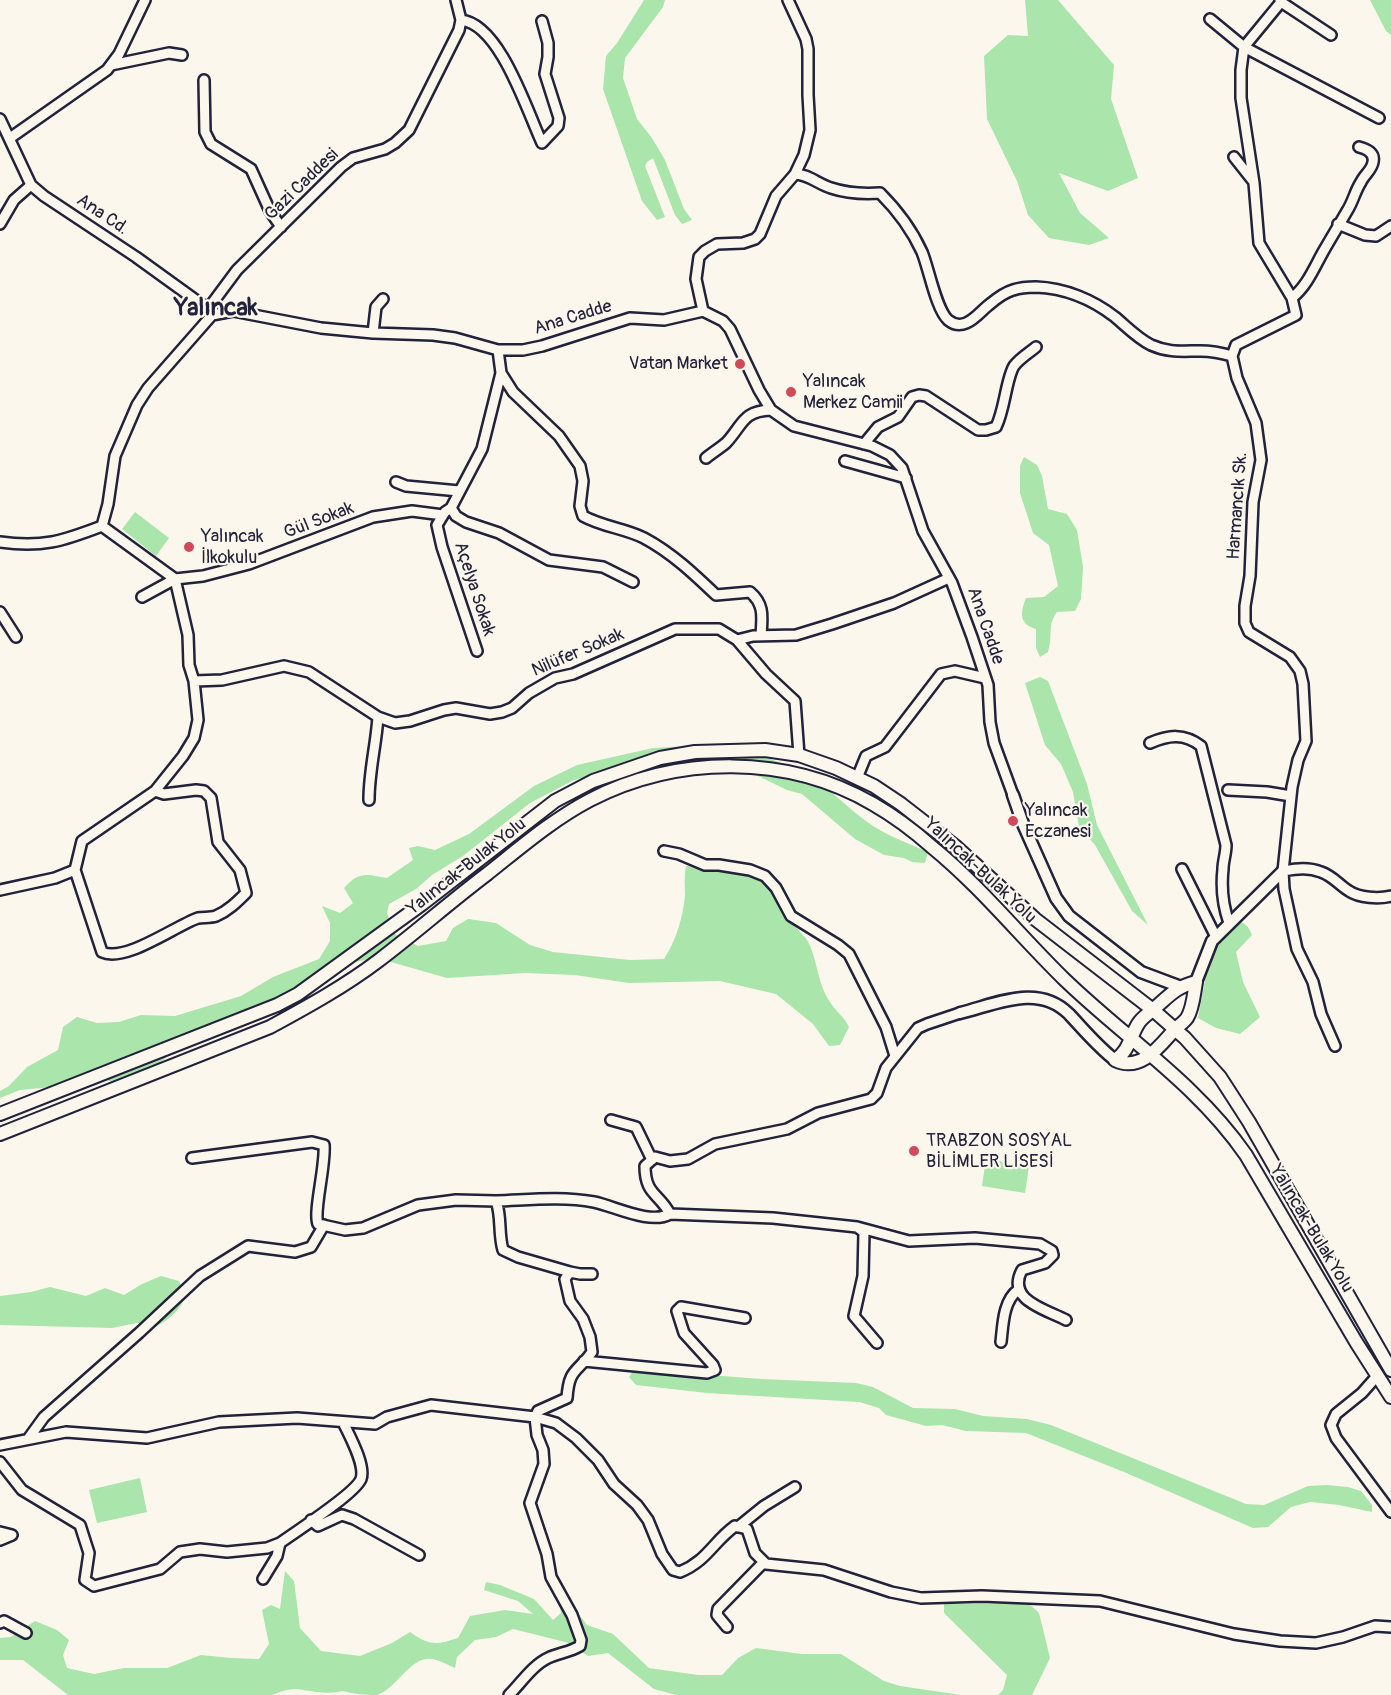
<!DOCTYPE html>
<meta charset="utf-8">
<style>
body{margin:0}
canvas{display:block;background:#fbf7ec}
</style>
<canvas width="1391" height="1695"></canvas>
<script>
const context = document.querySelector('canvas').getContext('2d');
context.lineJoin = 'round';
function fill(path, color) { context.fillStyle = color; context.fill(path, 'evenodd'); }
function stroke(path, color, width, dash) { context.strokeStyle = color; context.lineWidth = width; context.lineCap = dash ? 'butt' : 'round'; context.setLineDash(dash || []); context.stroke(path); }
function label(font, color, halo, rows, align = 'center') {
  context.font = font + ' Pangolin,sans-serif'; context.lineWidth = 4.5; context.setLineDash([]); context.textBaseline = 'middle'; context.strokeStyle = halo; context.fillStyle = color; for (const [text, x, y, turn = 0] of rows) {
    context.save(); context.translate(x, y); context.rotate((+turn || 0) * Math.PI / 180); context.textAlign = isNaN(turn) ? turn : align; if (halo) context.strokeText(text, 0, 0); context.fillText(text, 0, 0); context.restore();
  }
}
fill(new Path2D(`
 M 644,0 L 665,0 L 663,7 L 625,58 L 623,78 L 637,119 L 652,138 L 665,160 L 684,209 L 692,220 L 682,224 L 675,215 L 653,158 L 647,162 L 645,166 L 665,217 L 657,220 L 642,201 L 603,89 L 606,56 L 617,43 Z
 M 1025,0 L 1058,0 L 1114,65 L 1111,99 L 1138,178 L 1108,191 L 1059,173 L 1080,213 L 1109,238 L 1089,245 L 1049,238 L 1028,215 L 1017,181 L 987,119 L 984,56 L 1008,35 L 1028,36 Z
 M 1370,0 L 1391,0 L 1391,35 L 1386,31 Z
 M 1024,457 L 1037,465 L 1042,476 L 1048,509 L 1067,514 L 1077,530 L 1083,567 L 1081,599 L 1075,611 L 1057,612 C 1047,625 1053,636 1048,652 L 1040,657 L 1036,648 L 1036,629 C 1019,624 1020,613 1026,598 L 1044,597 L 1058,586 L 1049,545 L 1033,533 L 1020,493 L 1020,466 Z
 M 135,512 L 169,538 L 156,556 L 122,529 Z
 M 1040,677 L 1048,681 L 1087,784 L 1097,825 L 1148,925 L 1132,911 L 1095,845 L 1079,827 L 1073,792 L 1061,764 L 1045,745 L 1025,683 Z
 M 707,745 C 737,750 768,756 796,769 C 823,781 843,804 866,821 C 886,836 906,842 928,852 L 925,863 L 912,862 L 904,858 L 884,855 L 855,839 L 802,794 L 787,790 L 752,773 L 703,761 L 647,770 L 613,770 L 574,780 L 530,803 L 463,856 L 432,875 L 416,889 L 389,904 L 387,913 L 395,934 L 418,946 L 446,941 L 453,928 L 468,919 L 496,923 L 530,945 L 553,952 L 630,960 L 664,959 C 676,940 683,918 685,895 C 685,885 684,876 686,866 C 707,868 745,867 762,879 C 775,888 778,906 787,918 C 794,927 806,935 810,946 C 818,964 818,985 830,1002 C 836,1012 844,1016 849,1027 L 840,1045 L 829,1046 L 813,1024 L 776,994 L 720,981 L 629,983 L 575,975 L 525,973 L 447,978 L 377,958 L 354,962 L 285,1002 L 257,1011 L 208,1041 L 177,1049 L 138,1080 L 117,1085 L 96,1074 L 52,1087 L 20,1090 L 0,1098 L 0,1091 L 9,1086 L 27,1067 L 58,1050 L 63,1027 L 77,1017 L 97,1023 L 119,1022 L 141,1015 L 175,1016 L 241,996 L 273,977 L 319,959 L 330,941 L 330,923 L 322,906 L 340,913 L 353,903 L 344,888 C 359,871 366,874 387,878 L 413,860 L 409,848 L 418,846 L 435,850 L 469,834 L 534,786 L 577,765 L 653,748 Z
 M 1234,921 C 1245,922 1248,925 1252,935 L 1236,952 L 1243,982 L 1260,1017 L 1240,1034 L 1216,1028 L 1198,1018 L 1208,964 L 1215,947 Z
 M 986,1159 L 1029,1166 L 1025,1193 L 982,1186 Z
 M 161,1276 L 179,1281 L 186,1295 C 180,1311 170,1319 155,1327 L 137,1323 L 112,1328 L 0,1325 L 0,1296 L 31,1292 L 50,1287 L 86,1296 L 105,1288 L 124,1295 L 142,1284 Z
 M 645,1370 L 761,1379 L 856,1383 L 873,1387 L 913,1408 L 955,1409 L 983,1416 L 1027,1419 L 1051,1425 L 1246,1504 L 1264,1505 L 1308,1486 L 1327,1485 L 1348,1487 L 1361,1491 L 1372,1505 L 1372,1512 L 1339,1505 L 1310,1502 L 1291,1507 L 1268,1527 L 1253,1528 L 1124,1472 L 1026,1433 L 966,1431 L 942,1425 L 926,1426 L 886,1415 L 879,1408 L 859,1402 L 707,1393 L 636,1385 L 629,1377 L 633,1371 Z
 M 140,1478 L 147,1512 L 97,1523 L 89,1490 Z
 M 285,1571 L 294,1581 L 300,1628 L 321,1651 L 360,1656 L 392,1643 L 410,1632 C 430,1646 436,1645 458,1638 L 470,1616 L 505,1610 L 533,1614 L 518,1601 L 484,1590 L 486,1582 L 500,1585 L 534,1599 L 553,1620 L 561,1613 L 560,1606 L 570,1603 L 587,1625 L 613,1634 L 649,1668 L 698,1675 L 722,1675 L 738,1658 L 756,1648 L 802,1654 L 841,1654 L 884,1681 L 900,1686 L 961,1695 L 676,1695 L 654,1689 L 608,1653 L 588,1656 L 569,1643 L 513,1629 L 496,1637 L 475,1640 L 457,1657 L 455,1668 C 448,1665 439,1660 432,1659 C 410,1656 397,1689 377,1695 C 366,1695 353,1694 343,1691 C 323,1695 314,1691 296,1689 C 287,1689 280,1692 272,1695 L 68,1695 L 23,1660 L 0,1660 L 0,1638 L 11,1637 L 35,1621 L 57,1630 L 69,1640 L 63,1655 L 67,1668 L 94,1674 L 124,1668 L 167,1668 L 201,1655 L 231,1658 L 259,1659 L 269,1644 L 262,1610 L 271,1605 L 280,1609 Z
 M 1028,1603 L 1039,1613 L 1050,1658 L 1032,1695 L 998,1695 L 1003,1690 L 1007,1675 L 944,1613 L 944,1604 Z`), '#aae5ab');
const minor = new Path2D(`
 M 1280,0 L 1281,2 L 1244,47 L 1241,70 L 1241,98 L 1254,183 L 1259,243 L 1292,298 L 1296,315 L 1236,345 L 1232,356 L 1237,378 L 1256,423 L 1261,460 L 1253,502 L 1250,576 L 1245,606 L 1245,623 L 1249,632 L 1290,657 L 1300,671 L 1303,684 L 1306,741 L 1298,760 L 1292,787 L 1283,871 L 1284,889 L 1297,949 L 1313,982 L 1321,1014 L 1335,1046
 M 1281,2 L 1331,35
 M 1210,19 L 1244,47 L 1379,118
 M 461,20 C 500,24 527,111 542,143 L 558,126 L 559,118 L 545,74 L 548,57 L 548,43 L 542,21
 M 111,65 L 169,53 L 182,55
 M 204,80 L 205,132 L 211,144 L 251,169 L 270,211 L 281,227
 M 0,119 L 31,185 L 44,196 L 136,257 L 208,309 L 211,313
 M 10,138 L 107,70 L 119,54 L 145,0
 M 1234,157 L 1253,181
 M 795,174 C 808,174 818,184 831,188 C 846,193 865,194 880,193 C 897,210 912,230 922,252 C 929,269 936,309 948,320 C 965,334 979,312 990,304 C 996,299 1006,292 1013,290 C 1019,288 1030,287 1036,287 C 1065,288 1093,300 1115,317 C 1127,327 1137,338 1151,345 C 1169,353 1182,351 1200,351 C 1210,351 1222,353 1232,356
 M 0,224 L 14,200 L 31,185
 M 1338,224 L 1365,235 L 1376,236 L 1391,226
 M 1292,298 C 1307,286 1314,268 1323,252 C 1331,238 1339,225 1347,211 C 1353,202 1355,191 1361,182 C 1364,175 1372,170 1373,162 C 1375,153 1367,149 1359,147
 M 208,309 L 237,270 L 341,167 L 353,158 L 385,149 L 395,143 L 409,130 L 459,30 L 461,20 L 456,0
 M 703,311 L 696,279 L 699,257 L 705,251 L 717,244 L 743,243 L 755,239 L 760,234 L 776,196 L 795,174 L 804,155 L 810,130 L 808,95 L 808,49 L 806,39 L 788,0
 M 373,333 L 376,307 L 383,299
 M 498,350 L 501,373 L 513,392 L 559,436 L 580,466 L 583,481 L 580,506 L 583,516 C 603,527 624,528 644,538 C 672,553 694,574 716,595 L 750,592 C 765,605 762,617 761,636
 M 864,444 L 878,427 L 898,417 L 912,397 L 919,395 L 926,396 L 978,430 L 986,430 L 996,427 C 1005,409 1006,379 1014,366 C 1020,358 1029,353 1036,347
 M 706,458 C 712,453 720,448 726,443 C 743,425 742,411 771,410
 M 845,461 L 906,478
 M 396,482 L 406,486 L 459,491
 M 451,508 L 456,516 L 466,522 L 499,533 L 549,560 L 603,567 L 633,582
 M 102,526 L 175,579 L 188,635 L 189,665 L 194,681 L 198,720 L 194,738 L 183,756 L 155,791 L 82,841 L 75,870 L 102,952 C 125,963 175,926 198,918 C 204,917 210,918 216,916 C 228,911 237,902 246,893 L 240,870 L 218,842 L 211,798 L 204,791 L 196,790 L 164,794 L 155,791
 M 0,542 C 42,548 63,541 102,526 L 108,504 L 115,456 L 137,405 L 148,388 L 212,315 L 233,311 L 321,328 L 373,333 L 433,335 L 455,338 L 498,350 L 523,350 L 542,346 L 630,318 L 664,320 L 703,311 L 723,321 L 730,329 L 759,390 L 771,410 L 794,426 L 872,446 L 890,455 L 902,468 L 923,531 L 952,583 L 972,637 L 988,685 L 990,722 L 994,743 L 1013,795
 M 142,597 L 175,579 L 203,576 L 249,564 L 373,517 L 412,511 L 443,515
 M 0,612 L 16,637
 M 737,640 L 766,674 L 795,701 L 799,755
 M 477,651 L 442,547 L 437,525 L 445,512 L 451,508 L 482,449 L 501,373
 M 194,681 L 222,680 L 284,666 L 309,672 L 378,717 L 395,723 L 410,721 L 444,710 L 456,708 L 490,714 L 502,712 L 512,708 L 529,693 L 555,678 L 573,674 L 675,629 L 719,629 L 737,640 L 753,636 L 796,635 L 832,624 L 894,603 L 949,578
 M 1150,743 C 1169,735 1184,733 1201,746 L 1226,845 C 1226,854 1223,861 1223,869 C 1221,887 1223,906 1229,923
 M 857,778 L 866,756 L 885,747 L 941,674 L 955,671 L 985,678
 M 1228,790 L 1267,792 L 1291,796
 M 369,800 C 369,771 376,746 378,717
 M 664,851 L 679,854 L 705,865 L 719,865 L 750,870 L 765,876 L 776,888 L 791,916 L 838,945 L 849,954 L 886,1027 L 895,1056
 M 1182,869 L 1216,937
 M 1283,871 C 1296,869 1308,867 1321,872 C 1333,876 1339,885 1349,891 C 1359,898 1379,899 1391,896
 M 0,890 L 55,878 L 75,870
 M 611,1120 L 636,1127 L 652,1160
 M 192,1158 L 312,1142 L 324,1145 C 326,1165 313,1212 318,1224 L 345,1230 L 363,1228 L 418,1205 L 456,1200 L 496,1201 C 502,1217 498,1233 503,1250 L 518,1257 L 570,1272
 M 496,1201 C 528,1200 561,1196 594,1202 C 614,1206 650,1225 670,1214 C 659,1193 645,1195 645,1166 L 655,1157 L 670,1161 L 688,1159 L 715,1144 L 787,1129 L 818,1113 L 871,1099 L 877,1093 L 886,1068 L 918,1028 L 927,1024 L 960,1013
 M 670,1214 L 773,1218 L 857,1227 L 864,1232 L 863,1276 L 854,1316 L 877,1343
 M 857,1227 L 909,1241 L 975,1238 L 1040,1244 L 1052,1251 L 1053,1255 L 1045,1263 L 1022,1270 C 1006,1300 1045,1309 1066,1320
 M 1001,1342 C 1003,1325 1003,1301 1018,1290
 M 584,1361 L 707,1373 L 715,1370 L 713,1365 L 684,1333 L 677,1311 L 681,1307 L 745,1318
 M 1377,1376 L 1362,1393 L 1336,1414 L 1331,1425 L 1336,1438 L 1391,1512
 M 28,1439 L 44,1417 L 139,1333 L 200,1276 L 248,1246 L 295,1252 L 311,1247 L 324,1225
 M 0,1445 L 66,1432 L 147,1438 L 219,1422 L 297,1418 L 375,1424 L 387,1417 L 431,1405 L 535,1417 L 556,1423 L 576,1438 L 598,1460 L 614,1484 L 637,1505 L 648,1520 L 662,1554 L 673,1570 L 680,1572 C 707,1561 713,1542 735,1526 L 747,1529 L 755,1553 L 766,1564 L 824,1570 L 891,1592 L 921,1598 L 982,1596 L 1100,1601 L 1234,1634 L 1280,1641 L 1316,1643 L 1343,1637 L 1375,1626 L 1391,1627
 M 0,1462 L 22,1490 L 80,1525 L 89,1553 L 85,1580 L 94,1586 L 160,1569 L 180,1552 L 200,1549 L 227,1552 L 267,1548 L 280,1543 C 295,1532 355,1494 361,1479 C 366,1465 349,1435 343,1422
 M 311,1520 L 318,1526 L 342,1515 L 354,1519 L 419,1555
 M 738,1527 L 764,1506 L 795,1487
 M 0,1532 L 12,1535 L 0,1540
 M 263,1579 L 277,1556 L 280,1543
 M 0,1623 L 4,1621 L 26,1633
 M 727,1627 L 717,1615 L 718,1609 L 764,1562
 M 509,1695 C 521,1683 533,1665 548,1658 C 559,1653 570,1652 580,1646 L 581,1640 L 572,1615 L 551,1577 L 547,1554 L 530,1503 L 544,1464 L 543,1450 L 537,1435 L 535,1417 L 538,1411 L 567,1398 C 569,1368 577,1373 592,1352 L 590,1337 L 583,1319 L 570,1301 L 565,1279 L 570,1272 L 580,1274 L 592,1274`);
const tertiary = new Path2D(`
 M 1013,795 L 1023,824 L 1056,898 L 1069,916 L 1141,972 L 1181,987
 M 1196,982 L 1212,941 L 1283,871
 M 960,1013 C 997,1004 1038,983 1069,1014 C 1084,1030 1097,1046 1115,1060`);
const secondary = new Path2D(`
 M 1196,982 C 1194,993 1193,1009 1187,1018 C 1184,1022 1180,1025 1176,1028 C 1161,1044 1142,1073 1115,1060 C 1129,1051 1130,1037 1138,1024 C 1142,1017 1150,1013 1156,1007 C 1170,995 1176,987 1196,982 Z
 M 0,1114 L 277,1005 L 298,994 L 422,904 L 555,801 L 593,781 L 660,758 L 695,752 L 765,750 L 799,755 L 836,768 L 874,786 L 901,804 L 955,846 L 1035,919 L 1153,1010 L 1185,1038 L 1220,1077 L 1249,1122 L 1391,1370
 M 0,1134 L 270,1027 C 307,1007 345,986 378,961 C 415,933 450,902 487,874 C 520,848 552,820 590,800 C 678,755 787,754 873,804 C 894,816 914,831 932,847 C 980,886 1020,936 1064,979 C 1125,1038 1197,1084 1246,1155 L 1356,1342 L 1391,1397`);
stroke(minor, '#22223b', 14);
stroke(tertiary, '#22223b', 15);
stroke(secondary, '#22223b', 16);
stroke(minor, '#fbf7ec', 9);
stroke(tertiary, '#fbf7ec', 10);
stroke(secondary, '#fbf7ec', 12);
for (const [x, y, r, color] of [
 [740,364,6,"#d1495b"],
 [791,392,6,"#d1495b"],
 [189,547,6,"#d1495b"],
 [1013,821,6,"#d1495b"],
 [914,1151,6,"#d1495b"]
]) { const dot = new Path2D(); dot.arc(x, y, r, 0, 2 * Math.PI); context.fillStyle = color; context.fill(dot); stroke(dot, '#fbf7ec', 2); }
label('18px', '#22223b', '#fbf7ec', [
 ["Gazi Caddesi",302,185,-44],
 ["Ana Cd.",102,215,34],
 ["Ana Cadde",573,318,-17],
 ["Harmancık Sk.",1238,506,-86],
 ["Gül Sokak",319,521,-21],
 ["Açelya Sokak",474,589,72],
 ["Ana Cadde",985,626,71],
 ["Nilüfer Sokak",578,653,-23],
 ["Yalıncak-Bulak Yolu",467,867,-38],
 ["Yalıncak-Bulak Yolu",980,871,43],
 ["Yalıncak-Bulak Yolu",1311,1229,59]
]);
label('18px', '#22223b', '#fbf7ec', [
 ["Vatan Market",728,364,"right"],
 ["Yalıncak",803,382],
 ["Merkez Camii",803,403],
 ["Yalıncak",201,537],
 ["İlkokulu",201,558],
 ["Yalıncak",1025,811],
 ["Eczanesi",1025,832],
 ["TRABZON SOSYAL",926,1141],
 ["BİLİMLER LİSESİ",926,1162]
], 'left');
label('bold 24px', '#22223b', '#fbf7ec', [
 ["Yalıncak",216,309]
]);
</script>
